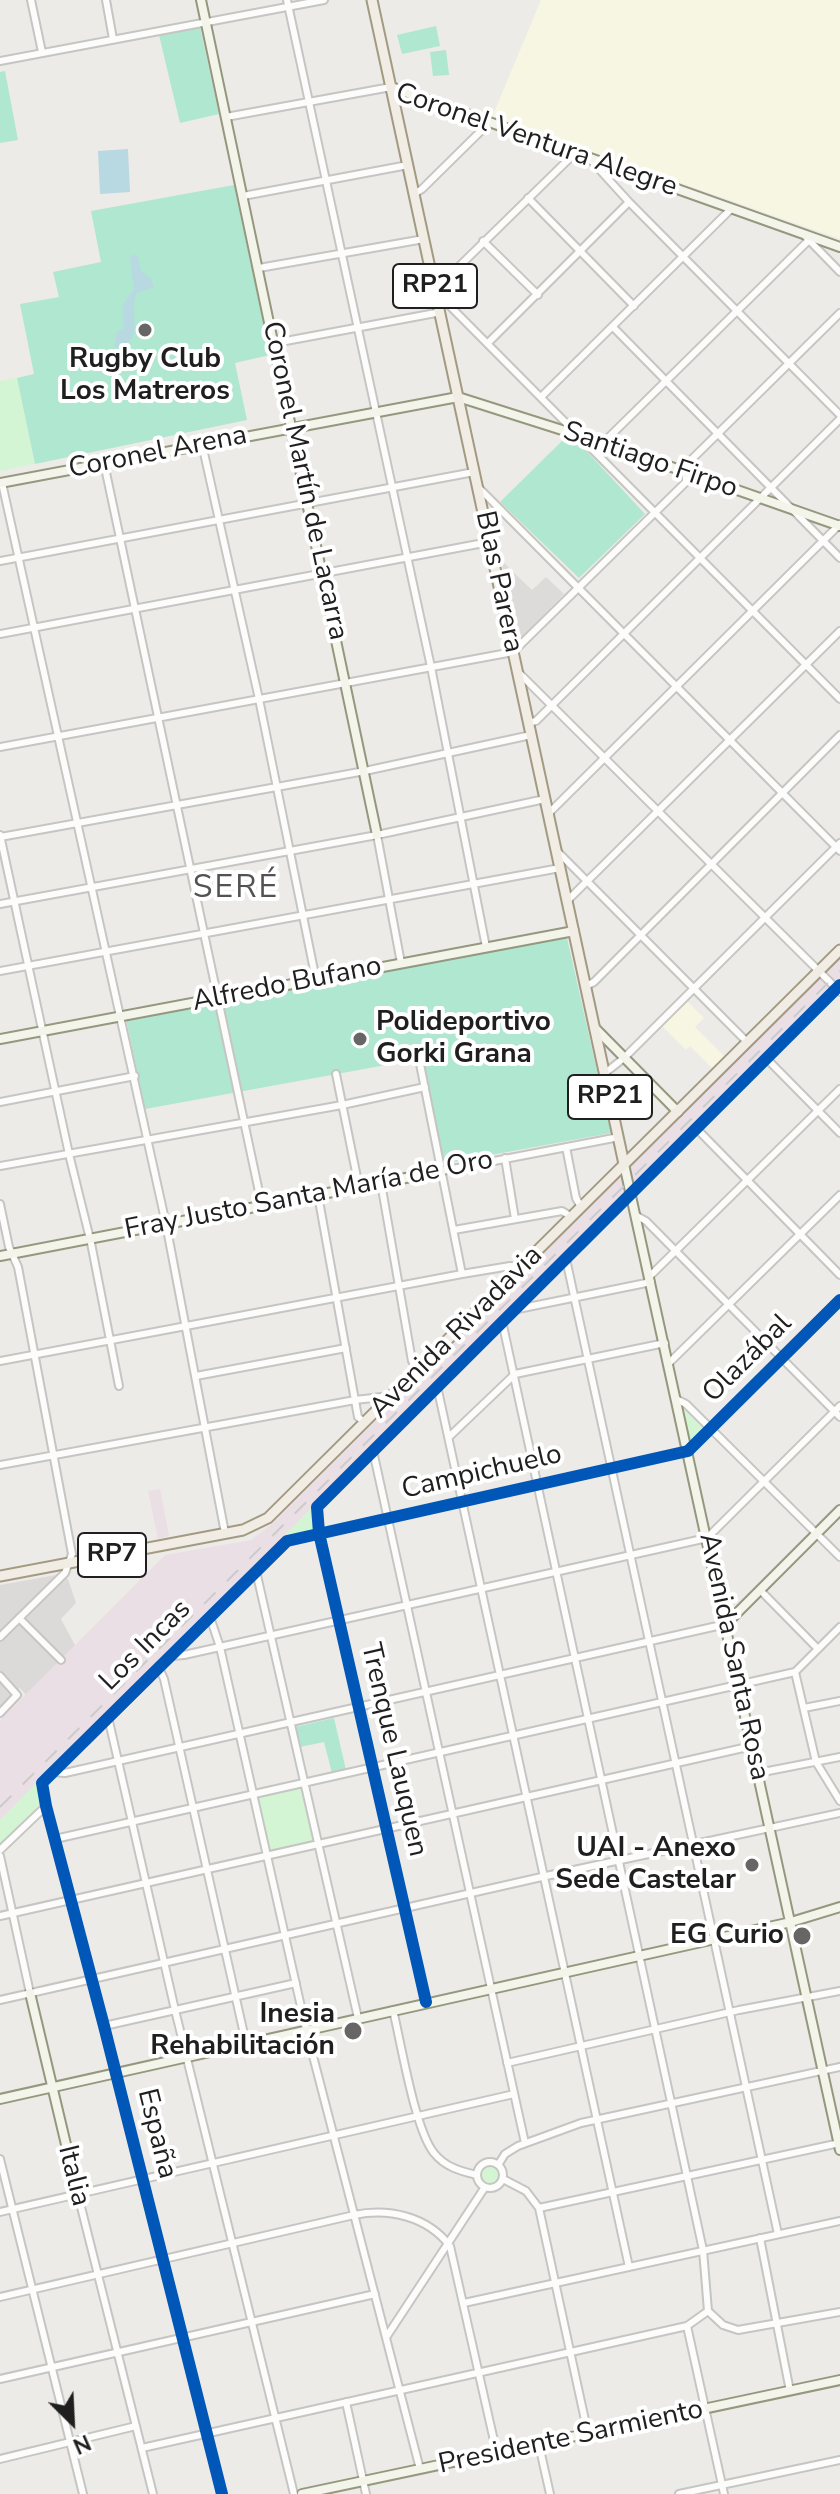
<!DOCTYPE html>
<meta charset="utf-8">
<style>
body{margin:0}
#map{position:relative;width:840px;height:2494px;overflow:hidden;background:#edebe7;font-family:"Nunito Sans",sans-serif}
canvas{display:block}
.north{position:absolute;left:32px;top:2382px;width:80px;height:80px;-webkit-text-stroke:6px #fff;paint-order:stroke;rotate:156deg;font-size:22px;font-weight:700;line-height:32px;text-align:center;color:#1f1f1f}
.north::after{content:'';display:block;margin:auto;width:28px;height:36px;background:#1f1f1f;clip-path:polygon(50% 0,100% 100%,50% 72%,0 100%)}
</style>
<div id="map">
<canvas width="840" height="2494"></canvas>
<div class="north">N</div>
</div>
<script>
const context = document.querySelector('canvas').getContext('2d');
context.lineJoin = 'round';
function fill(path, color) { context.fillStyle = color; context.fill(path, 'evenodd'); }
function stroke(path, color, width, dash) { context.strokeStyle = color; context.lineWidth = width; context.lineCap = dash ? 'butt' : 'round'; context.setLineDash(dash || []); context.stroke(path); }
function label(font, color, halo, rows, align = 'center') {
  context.font = font + ' "Nunito Sans",sans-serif'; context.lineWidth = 8; context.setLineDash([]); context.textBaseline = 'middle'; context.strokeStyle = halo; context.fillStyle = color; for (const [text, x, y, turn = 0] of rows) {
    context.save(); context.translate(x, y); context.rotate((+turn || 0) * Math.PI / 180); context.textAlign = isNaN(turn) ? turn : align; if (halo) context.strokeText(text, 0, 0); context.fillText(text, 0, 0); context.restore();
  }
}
fill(new Path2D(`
 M 56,1575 L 68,1579 L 76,1603 L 61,1619 L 76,1647 L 26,1695 L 20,1688 L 0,1707 L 0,1585 Z`), '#dcdad8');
fill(new Path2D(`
 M 840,958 L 840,982 L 0,1820 L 0,1720 L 165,1555 L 251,1540 L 272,1524 Z
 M 160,1489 L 169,1536 L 158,1539 L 148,1491 Z`), '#ebdfe6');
fill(new Path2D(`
 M 541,0 L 840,0 L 840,239 L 492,117 Z
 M 687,1001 L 704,1018 L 695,1027 L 724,1056 L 712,1068 L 690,1046 L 686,1050 L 662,1026 Z`), '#f6f6e2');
fill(new Path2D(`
 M 17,378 L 35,464 L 0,471 L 0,381 Z
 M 684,1406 L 706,1427 L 692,1444 L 690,1443 Z
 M 311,1508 L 315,1532 L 278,1542 Z
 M 39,1780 L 43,1805 L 0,1846 L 0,1820 Z
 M 303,1784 L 314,1842 L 269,1852 L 255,1795 Z
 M478 2175a12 12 0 1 1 24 0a12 12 0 1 1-24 0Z`), '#d3f5d4');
fill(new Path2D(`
 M 436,26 L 440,46 L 402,54 L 397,35 Z
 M 200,27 L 219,114 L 180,123 L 159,35 Z
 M 446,50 L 449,75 L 433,76 L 430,52 Z
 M 5,71 L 18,140 L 0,143 L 0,72 Z
 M 234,185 L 270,355 L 235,363 L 247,420 L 35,464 L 17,378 L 34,374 L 20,304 L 59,297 L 53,272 L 101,262 L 91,211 Z
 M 564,439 L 579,443 L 645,514 L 579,578 L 500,502 Z
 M 567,938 L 611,1133 L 442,1164 L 419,1059 L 145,1109 L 126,1019 Z
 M 334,1718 L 346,1770 L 332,1773 L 324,1742 L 300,1747 L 295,1727 Z`), '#afe7d1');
fill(new Path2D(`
 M 501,560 L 532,590 L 546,577 L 564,594 L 517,642 Z`), '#dcdbd9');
fill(new Path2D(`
 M 128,149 L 130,192 L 100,194 L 98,151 Z
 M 137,255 L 141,271 L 151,279 L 154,287 L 137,293 C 127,314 148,343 114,347 L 117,332 L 124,328 C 121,313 122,300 134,291 L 130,256 Z`), '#b8d8e2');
const street = new Path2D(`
 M 31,0 L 42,52
 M 106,0 L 113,39
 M 287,0 L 431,667 L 486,947
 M 0,61 L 324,0
 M 226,117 L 391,87
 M 589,158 L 629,202 L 840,415
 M 414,194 L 422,189 L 490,122
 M 243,196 L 408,165
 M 528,198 L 634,306
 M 806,237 L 840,272
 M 483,241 L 538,295
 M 259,268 L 424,239
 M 436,289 L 575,153
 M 437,293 L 840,699
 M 613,327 L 840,558
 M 275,343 L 441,312
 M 488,343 L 629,202
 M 541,397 L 731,209
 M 603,443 L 809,240
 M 202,444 L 259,699 L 316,980
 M 104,463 L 262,1206
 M 686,465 L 840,313
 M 2,483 L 166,1224 L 225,1533
 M 477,486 L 840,851
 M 0,561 L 474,472
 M 0,634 L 489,542
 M 519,673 L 840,992
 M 528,723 L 536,721 L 840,419
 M 0,747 L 513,652 L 686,482 L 686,465
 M 548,814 L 840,524
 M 0,835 L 69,1154 L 91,1243 L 119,1386
 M 377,835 L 401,963
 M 0,837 L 365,771 L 531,735
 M 558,852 L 747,1042
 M 567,901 L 840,631
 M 0,904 L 377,835 L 545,799
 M 0,971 L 560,868
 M 586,986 L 594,982 L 840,735
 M 419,1059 L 462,1274
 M 767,1059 L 840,1133
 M 605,1073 L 624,1058 L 840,843
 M 336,1074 L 359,1187
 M 0,1102 L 135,1076
 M 697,1129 L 840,1275
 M 566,1147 L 576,1198 L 581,1207
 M 505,1158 L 515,1219
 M 0,1166 L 342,1105 L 425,1087
 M 442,1171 L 619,1137
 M 381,1183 L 412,1361 L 417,1369
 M 318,1195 L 358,1417 L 364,1422
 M 0,1204 L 9,1247 L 18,1267 L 72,1554 L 65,1573 L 0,1637
 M 637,1216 L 646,1221 L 840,1417
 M 454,1230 L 562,1211 L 572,1217
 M 566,1259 L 778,2234
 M 650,1276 L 840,1089
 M 513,1310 L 651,1282
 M 502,1321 L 703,2250 L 708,2311
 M 0,1361 L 462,1274 L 510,1266 L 520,1267
 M 669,1363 L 840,1195
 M 196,1376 L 346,1348
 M 437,1386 L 629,2267
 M 678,1400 L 686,1404 L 840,1557
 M 450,1436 L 515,1374 L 665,1343
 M 373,1451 L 525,2143
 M 0,1465 L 355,1400 L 390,1396
 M 256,1571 L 358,2018
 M 760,1590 L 818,1649
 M 210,1617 L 220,1647 L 306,2029 L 420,2469
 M 19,1618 L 61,1660
 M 172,1656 L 184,1655 L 707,1538 L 840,1406
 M 159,1668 L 164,1679 L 246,2043
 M 795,1672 L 816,1762 L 840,1801
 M 0,1676 L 17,1695 L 0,1713
 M 804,1708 L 840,1701
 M 108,1717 L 175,2010 L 294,2494
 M 52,1772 L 65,1773 L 726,1624
 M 758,1773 L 840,1757
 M 55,1839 L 795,1672 L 840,1627
 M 0,1850 L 46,1806
 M 0,1856 L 30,1993
 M 0,1916 L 752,1746
 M 0,2000 L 546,1876 L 840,1813
 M 426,2002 L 319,1533 L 317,1507 L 840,985
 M 393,2010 C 401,2043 415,2130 434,2153 C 445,2167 460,2171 477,2175
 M 104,2026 L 296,1983
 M 507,2063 L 739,2010 L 840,1991
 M 0,2159 L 83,2494
 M477 2175a13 13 0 1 1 26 0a13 13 0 1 1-26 0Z
 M 498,2165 L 505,2154 L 518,2146 L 581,2123 L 840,2067
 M 503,2179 L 526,2191 L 539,2208 L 588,2434
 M 78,2195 L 153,2494
 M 539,2208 L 840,2143
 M 0,2212 L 514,2094
 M 760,2238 L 790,2391
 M 0,2297 L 354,2215 C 389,2208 427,2216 450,2246 L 497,2454
 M 464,2303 L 840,2221
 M 708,2311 L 723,2325 L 738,2330 L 840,2312
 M 687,2326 L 724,2494
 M 387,2336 L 485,2187
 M 0,2379 L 375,2294
 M 346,2402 L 366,2494
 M 539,2445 L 550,2494
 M 142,2448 L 687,2326 L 708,2311
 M 0,2459 L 136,2426
 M 222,2494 L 104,2026 L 46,1806 L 42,1783 L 287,1541 L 688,1451 L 840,1300
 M 679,2494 L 840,2460`);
const secondary = new Path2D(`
 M 201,0 L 377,835
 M 391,87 L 840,247
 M 0,483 L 458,397 L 603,443 L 840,526
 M 596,1029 L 678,1112
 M 0,1039 L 574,931
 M 624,1164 L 840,2150
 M 0,1256 L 442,1171
 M 726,1624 L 840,1510
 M 30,1993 L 78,2195
 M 0,2099 L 791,1922 L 840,1907
 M 302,2494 L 840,2380`);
const primary = new Path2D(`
 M 372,0 L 624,1164
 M 0,1576 L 243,1530 L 268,1518 L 840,950`);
stroke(street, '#c6c5c3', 10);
stroke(secondary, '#95977e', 12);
stroke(primary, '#a39a83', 13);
stroke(street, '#fcfcfb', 6);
stroke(secondary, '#f3f4ea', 8);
stroke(primary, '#f1ece4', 9);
stroke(new Path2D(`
 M 0,1807 L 840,971`), '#cbcbca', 2, [16, 16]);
stroke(new Path2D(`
 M 426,2002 L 319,1533 L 317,1507 L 840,985
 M 222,2494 L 104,2026 L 46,1806 L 42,1783 L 287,1541 L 688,1451 L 840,1300`), '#0057b8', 12);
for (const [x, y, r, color] of [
 [145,330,8,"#676665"],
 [360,1039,8,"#676665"],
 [752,1865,8,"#676665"],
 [802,1936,10,"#676665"],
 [353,2031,10,"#676665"]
]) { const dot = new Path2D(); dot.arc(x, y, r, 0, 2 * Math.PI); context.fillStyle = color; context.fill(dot); stroke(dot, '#fff', 3); }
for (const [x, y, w] of [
 [435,286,84],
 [610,1097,84],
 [112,1555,68]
]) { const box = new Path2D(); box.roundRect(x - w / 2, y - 22, w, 44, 6); context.fillStyle = '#fff'; context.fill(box); stroke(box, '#1f1f1f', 2); }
label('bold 26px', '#1f1f1f', null, [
 ["RP21",435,286],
 ["RP21",610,1097],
 ["RP7",112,1555]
]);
label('28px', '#1f1f1f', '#fff', [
 ["Coronel Ventura Alegre",536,141,19],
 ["Coronel Arena",158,453,-11],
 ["Santiago Firpo",650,461,19],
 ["Coronel Martín de Lacarra",304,481,78],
 ["Blas Parera",498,582,78],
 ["Alfredo Bufano",287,985,-11],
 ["Fray Justo Santa María de Oro",309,1196,-11],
 ["Avenida Rivadavia",457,1333,-45],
 ["Olazábal",748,1359,-45],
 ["Campichuelo",482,1473,-13],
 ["Los Incas",146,1646,-45],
 ["Avenida Santa Rosa",733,1657,78],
 ["Trenque Lauquen",393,1750,77],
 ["España",156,2134,76],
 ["Italia",73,2176,76],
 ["Presidente Sarmiento",571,2438,-12]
]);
label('bold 28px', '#1f1f1f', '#fff', [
 ["Rugby Club",145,360,"center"],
 ["Los Matreros",145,392,"center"],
 ["Polideportivo",376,1023,"left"],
 ["Gorki Grana",376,1055,"left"],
 ["UAI - Anexo",736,1849],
 ["Sede Castelar",736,1881],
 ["EG Curio",784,1936],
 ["Inesia",335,2015],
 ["Rehabilitación",335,2047]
], 'right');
context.letterSpacing = '2px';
label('32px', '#525252', '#fff', [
 ["SERÉ",236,889]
]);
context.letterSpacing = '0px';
</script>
